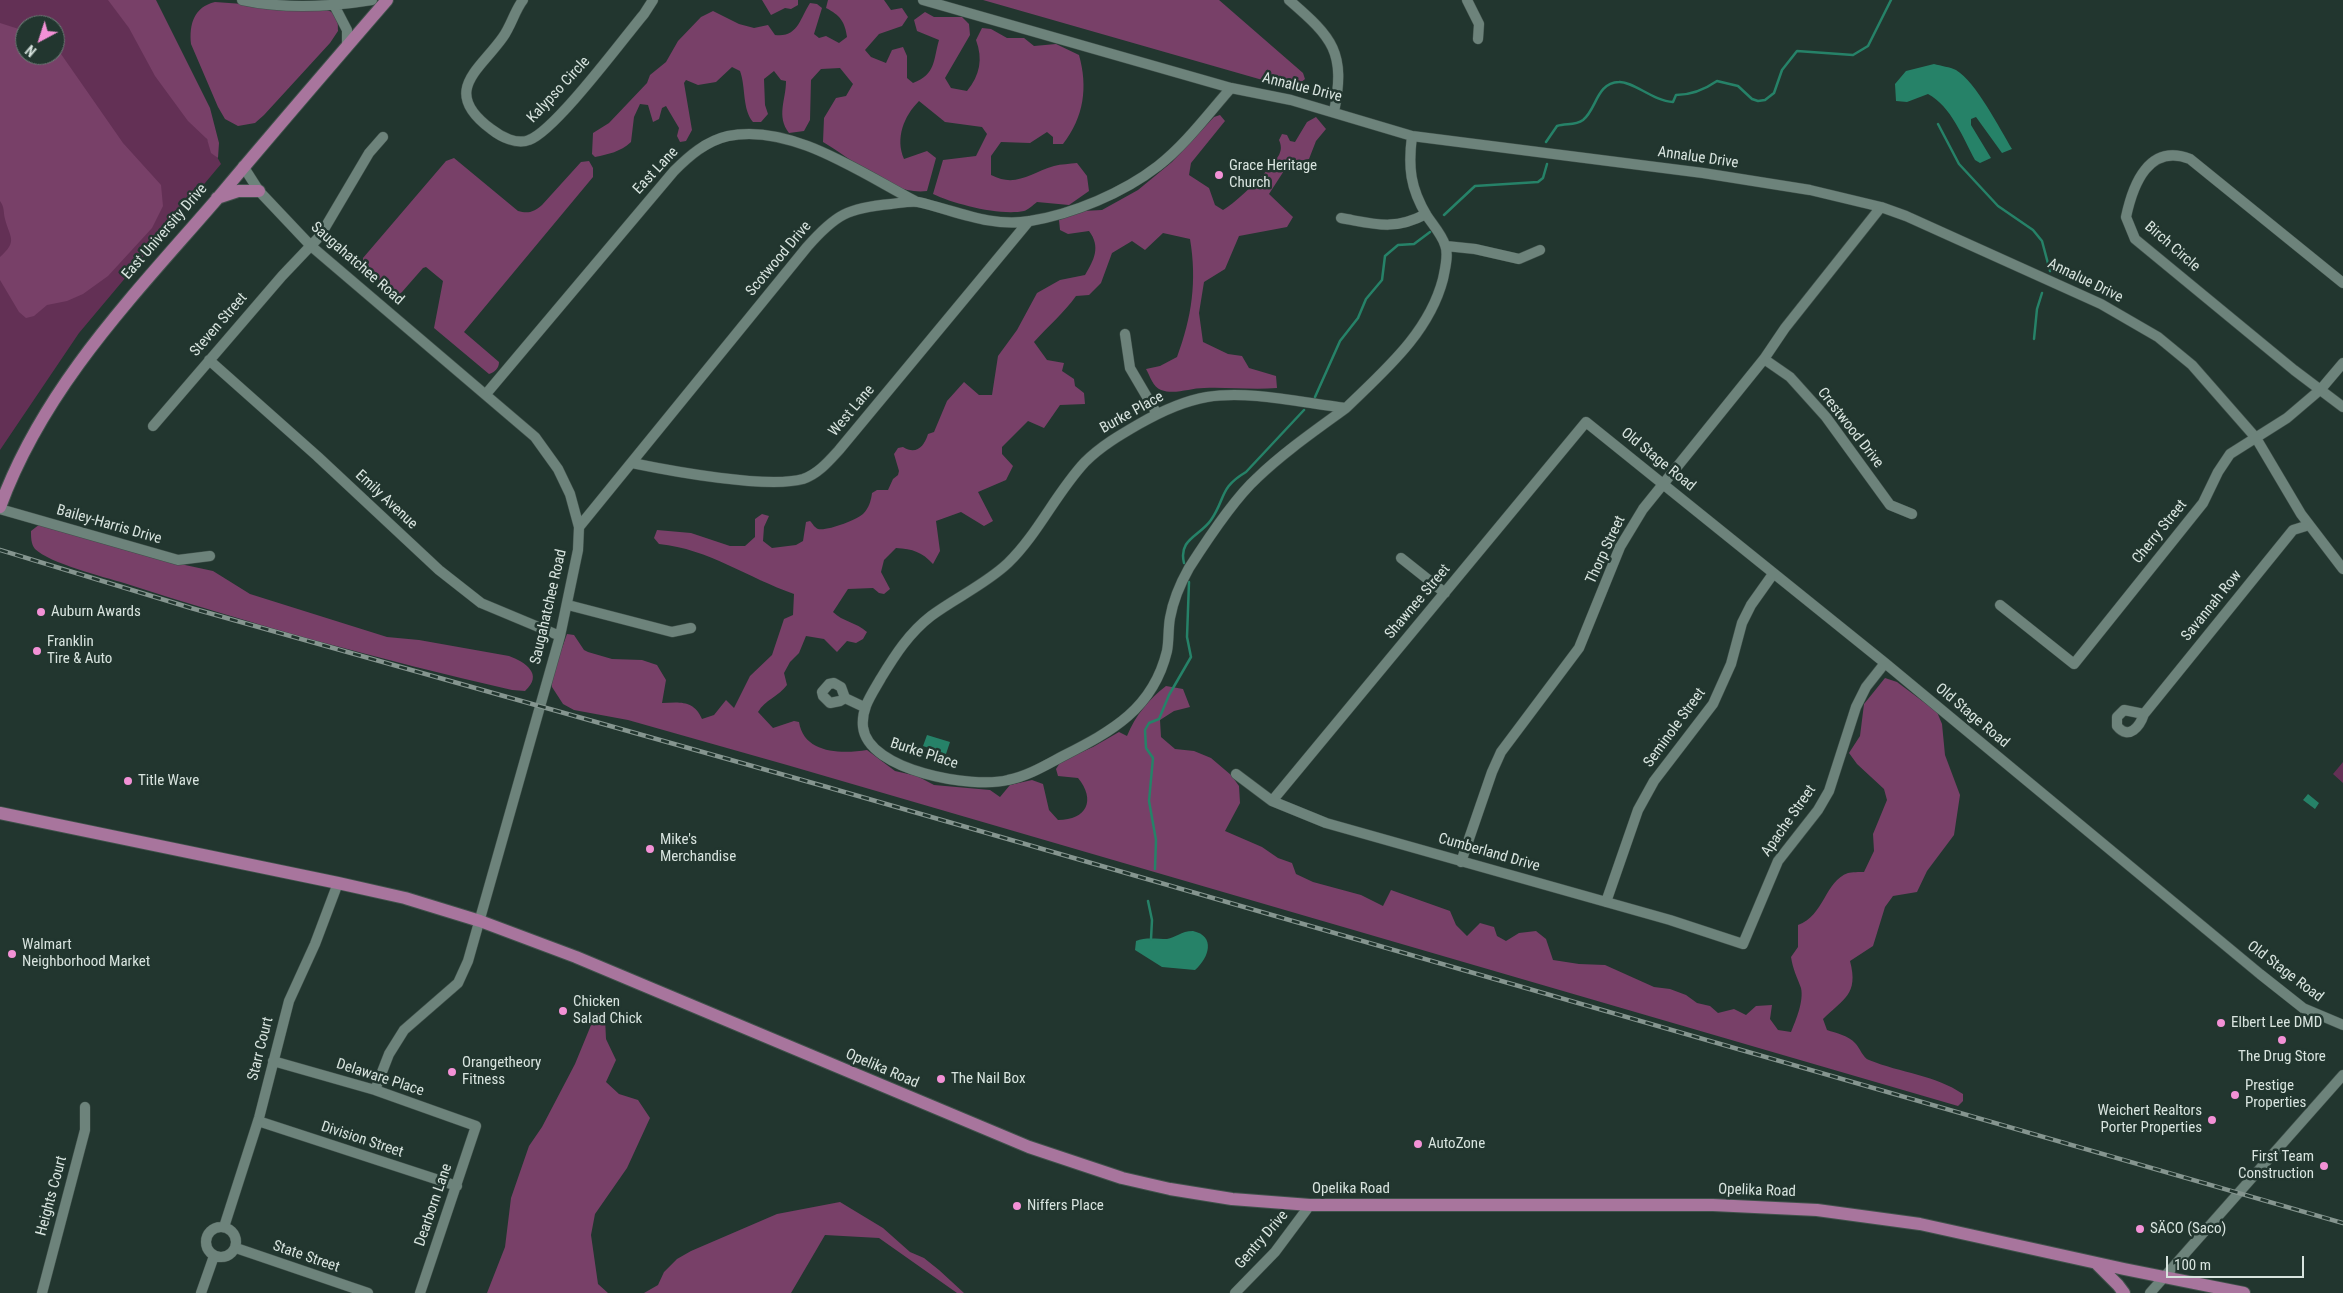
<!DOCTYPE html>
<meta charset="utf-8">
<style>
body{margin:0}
#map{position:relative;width:2343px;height:1293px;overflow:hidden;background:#22362f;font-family:"Roboto Condensed",sans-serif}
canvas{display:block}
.north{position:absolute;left:15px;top:15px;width:50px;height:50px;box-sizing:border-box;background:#22362f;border:1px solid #6b7c75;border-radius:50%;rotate:220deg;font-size:14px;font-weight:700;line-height:20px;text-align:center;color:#d8e4df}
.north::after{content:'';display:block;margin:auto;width:18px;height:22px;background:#f391d6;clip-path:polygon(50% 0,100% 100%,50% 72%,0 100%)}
.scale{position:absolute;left:2166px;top:1256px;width:138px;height:22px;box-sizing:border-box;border:2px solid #d8e4df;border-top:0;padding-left:6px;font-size:15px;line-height:18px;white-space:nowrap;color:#d8e4df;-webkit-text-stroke:4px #22362f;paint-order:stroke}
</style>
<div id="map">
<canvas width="2343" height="1293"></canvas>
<div class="north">N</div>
<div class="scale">100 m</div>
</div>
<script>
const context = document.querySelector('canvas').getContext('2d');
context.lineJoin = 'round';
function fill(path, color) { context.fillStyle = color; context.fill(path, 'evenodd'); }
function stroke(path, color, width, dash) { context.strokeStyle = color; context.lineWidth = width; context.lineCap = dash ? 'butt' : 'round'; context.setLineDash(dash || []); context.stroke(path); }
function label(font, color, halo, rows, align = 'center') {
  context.font = font + ' "Roboto Condensed",sans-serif'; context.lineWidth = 5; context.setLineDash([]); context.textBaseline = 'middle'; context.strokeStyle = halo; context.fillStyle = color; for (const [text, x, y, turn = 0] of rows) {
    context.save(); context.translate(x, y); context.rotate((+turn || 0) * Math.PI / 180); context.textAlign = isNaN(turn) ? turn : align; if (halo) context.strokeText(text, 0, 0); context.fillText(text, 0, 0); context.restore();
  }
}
fill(new Path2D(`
 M 0,0 L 150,0 L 207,139 L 221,164 L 79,333 L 0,450 ZM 25,25 L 55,25 L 55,55 L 25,55 Z
 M 2343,762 L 2343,783 L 2333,774 Z`), '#633055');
fill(new Path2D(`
 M 108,0 L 156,0 L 210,108 L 219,143 L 218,158 L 211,153 L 207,139 L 188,121 L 155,76 L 129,28 Z
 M 762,0 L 798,0 L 798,5 L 791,9 L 785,8 L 771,15 Z
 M 828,0 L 884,0 L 891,10 L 902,8 L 908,17 L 902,26 L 879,34 L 865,50 L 871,57 L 886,63 L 892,50 L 903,47 L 907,56 L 907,78 L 913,83 C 936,74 933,61 939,40 L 917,31 L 914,20 L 925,12 L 934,17 L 962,17 L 969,24 L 970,35 L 945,78 L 951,88 L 967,91 C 980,75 983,59 976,40 L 982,28 L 991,29 L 1007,38 L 1024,38 L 1034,46 L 1056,44 L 1079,55 C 1088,87 1084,117 1063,144 L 1053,144 L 1053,137 L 1047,132 L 1030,143 L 1001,142 L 991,156 L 991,175 C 1016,188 1030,173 1054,166 C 1061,164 1070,164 1077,163 L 1087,176 L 1089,191 L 1069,205 L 1037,202 C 1033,205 1028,210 1024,211 C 1000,216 954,204 933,194 L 943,160 L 976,156 L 987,134 L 982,127 L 945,122 L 919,101 C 904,116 895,138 904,159 L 927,151 L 936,158 L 927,191 C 891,196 853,159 823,142 L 824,118 L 836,98 L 846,96 L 853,84 L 840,68 L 821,69 L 811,80 L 810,120 L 804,131 L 789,133 C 776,116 786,100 786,81 L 781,80 L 774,71 L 764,79 L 765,105 L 768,114 L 761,122 L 753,122 C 742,109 746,87 740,71 L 732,67 L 716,82 L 698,85 L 686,80 L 684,83 L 692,130 L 686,141 L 680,142 L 677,136 L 679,128 L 666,106 L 662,108 L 659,119 L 653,122 L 648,105 L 640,104 L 634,117 L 631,142 C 620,152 609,154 595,157 L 592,154 L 593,133 L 609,123 L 647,83 L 650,75 L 666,62 L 678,41 L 701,17 L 713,11 L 739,24 L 754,28 L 768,25 L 775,35 C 798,38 800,18 810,3 L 817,4 L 822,8 L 814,34 L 819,38 L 826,36 L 839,43 L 847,37 C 845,22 840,15 826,8 Z
 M 983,0 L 1219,0 L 1303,73 L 1305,79 C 1297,86 1291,87 1280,85 Z
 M 215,2 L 327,10 C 338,14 338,20 338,31 L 330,43 L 264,115 L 255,123 L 238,126 L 225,119 L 218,107 L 191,44 C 189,24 194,7 215,2 Z
 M 0,23 L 25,31 L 25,55 L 55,55 L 55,49 L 61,54 L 123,143 L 161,185 L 163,206 L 152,228 L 108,276 L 83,294 L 67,301 L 47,305 L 34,316 L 26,318 L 19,312 L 0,280 L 0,257 C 18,241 10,238 5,219 C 3,211 5,208 0,201 Z
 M 1220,115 L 1225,121 L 1191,163 L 1189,175 L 1209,188 L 1215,205 L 1223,210 C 1237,202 1271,169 1279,155 C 1282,149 1281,145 1279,140 L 1282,134 L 1287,135 L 1290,141 L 1295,142 L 1307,122 L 1316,117 L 1326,129 L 1316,141 L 1309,159 L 1289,163 L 1269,194 L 1293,217 L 1287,227 L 1239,236 L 1225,269 L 1204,282 L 1199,313 L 1203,342 L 1228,354 L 1242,356 L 1249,368 L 1276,376 L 1277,388 C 1252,390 1228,387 1204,388 C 1190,388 1175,395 1161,390 C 1153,387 1150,376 1146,369 L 1160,366 L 1177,357 C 1192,317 1197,281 1190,239 L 1163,233 L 1145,250 L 1132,241 L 1112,253 L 1101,283 L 1089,295 L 1076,296 C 1064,313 1048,326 1034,342 L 1047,360 L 1064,363 L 1062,371 L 1074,379 L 1075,386 L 1084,393 L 1085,404 L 1060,405 L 1044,428 L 1028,421 L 1002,447 L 1002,454 L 1013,466 L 1006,480 L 978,492 L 993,521 L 984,526 L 961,512 L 936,521 L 940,551 L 933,564 C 922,552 913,549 896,548 L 884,560 L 881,572 L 890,589 L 884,594 L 879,593 L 873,588 L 848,589 L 833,612 C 843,622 856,622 867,632 L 863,639 L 856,643 L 847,641 L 837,652 L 824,639 L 806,636 L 799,653 L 790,662 L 784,673 L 787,685 C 779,696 765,700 758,712 L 773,728 L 794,721 L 799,722 C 804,754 842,754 867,750 L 895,771 L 917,776 L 934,785 L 990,790 L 1000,797 L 1010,785 L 1032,780 L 1043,784 L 1049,810 L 1058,820 C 1087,820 1096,800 1078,778 L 1058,776 L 1056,769 L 1061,761 L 1093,747 L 1119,732 L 1127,736 C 1135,716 1149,699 1166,686 L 1183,689 L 1190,707 L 1174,711 L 1160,720 L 1161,737 L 1175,749 L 1194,751 L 1211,758 L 1231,775 L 1239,786 L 1240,803 L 1225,831 L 1262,847 L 1278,858 L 1292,863 L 1296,874 L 1313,882 L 1361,895 L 1383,906 L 1391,890 L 1450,911 L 1456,925 L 1467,936 L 1480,923 L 1494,927 L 1497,936 L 1506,941 L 1519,933 L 1536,931 L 1546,939 L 1553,960 L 1579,964 L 1605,965 L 1654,987 L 1670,989 L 1686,995 L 1697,1003 L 1710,1006 L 1718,1013 L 1734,1009 L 1746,1015 L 1756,1006 L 1772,1005 L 1770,1019 L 1778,1030 L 1791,1032 C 1796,1020 1804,1001 1801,988 C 1797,977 1793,970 1791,957 L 1798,947 L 1798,925 C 1824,916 1825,881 1848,873 C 1852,872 1859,872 1864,872 L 1874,851 L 1873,834 L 1887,800 L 1884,789 L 1857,764 L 1849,753 L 1860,736 L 1864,704 L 1885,678 L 1897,682 L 1937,712 L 1942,724 L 1945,755 L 1960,795 L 1954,835 L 1927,871 L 1917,892 L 1893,896 L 1885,907 L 1873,946 L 1850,961 C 1859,995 1843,999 1823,1019 L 1827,1030 C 1836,1033 1849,1036 1855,1043 C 1860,1048 1863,1058 1869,1060 C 1901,1073 1935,1075 1963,1094 L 1963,1101 L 1958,1106 L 787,765 L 628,720 L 574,710 L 563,704 L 552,687 L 552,676 L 567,634 L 574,635 L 584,650 L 588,652 L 612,659 L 642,660 L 657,665 L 666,680 L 662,703 C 680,702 694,700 702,719 L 714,715 L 726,700 L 734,708 L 750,676 L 772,655 L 784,619 L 793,615 L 794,594 C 748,578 709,549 659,544 L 654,538 L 657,530 L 691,533 L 730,546 L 745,546 L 755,537 L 755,519 L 762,514 L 769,516 L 764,527 L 763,541 L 772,548 L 796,545 L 803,541 L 806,522 L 810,521 C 813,524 814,527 818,529 C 828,531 856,520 863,514 C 869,508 871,501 872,493 L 877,490 L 888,490 L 893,479 L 898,475 L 899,471 L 894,454 L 898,448 L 903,447 C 916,455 924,447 928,434 L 934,432 L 947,401 L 964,382 L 979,395 L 992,395 L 998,356 L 1017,330 L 1037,293 L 1060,280 L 1085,275 C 1094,260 1101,247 1089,231 L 1068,234 L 1060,230 L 1059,220 L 1083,211 L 1102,210 L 1138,190 L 1172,162 L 1214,117 Z
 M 454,158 L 518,211 C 528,214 534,212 542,205 L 581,162 L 589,161 L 593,168 L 593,177 L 464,332 L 499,362 C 499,368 495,372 489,374 L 434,328 L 443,281 L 426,267 L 423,268 L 402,292 L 397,296 L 363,266 L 363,258 L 446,161 Z
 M 40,524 L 185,565 L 213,571 L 250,594 L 387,637 L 419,640 L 509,656 C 525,662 544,674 525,691 L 512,690 C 381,660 251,624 124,583 C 104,577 49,563 35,549 C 31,544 31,537 31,531 Z
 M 596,1013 L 600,1013 L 605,1018 L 606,1039 L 616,1060 L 606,1082 L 619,1094 L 638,1100 L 650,1118 L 627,1168 L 595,1214 L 591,1235 L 598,1284 L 608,1293 L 487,1293 L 505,1247 L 511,1198 L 529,1146 L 542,1127 L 575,1064 Z
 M 840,1202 L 883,1228 L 910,1252 L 924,1258 L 939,1270 L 964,1293 L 957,1293 L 879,1238 L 825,1235 L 791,1293 L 644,1293 L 658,1285 L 664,1272 L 677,1259 L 691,1251 L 777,1214 Z`), '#784068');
fill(new Path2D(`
 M 1934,64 C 1941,66 1950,67 1956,70 C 1976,82 2000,129 2012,149 L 2002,153 L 1976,117 L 1971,119 L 1971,125 L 1991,158 L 1980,163 L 1975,160 C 1963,138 1951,106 1928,94 L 1907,102 L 1896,101 L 1895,84 L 1906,71 Z
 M 927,735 L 950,742 L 946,754 L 923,746 Z
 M 2308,794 L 2319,803 L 2315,809 L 2303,800 Z
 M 1193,931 C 1216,936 1209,958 1195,970 L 1162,967 L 1135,950 L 1136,941 C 1145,937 1157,939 1167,939 C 1175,938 1181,931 1193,931 Z`), '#268268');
stroke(new Path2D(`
 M 1938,124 L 1959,164 L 1998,206 L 2033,230 L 2042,241 L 2050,271
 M 1546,142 L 1557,126 C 1566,123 1575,126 1583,120 C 1597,109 1596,83 1619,82 C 1633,81 1653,101 1673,102 L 1676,95 C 1692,95 1704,90 1717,81 L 1738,86 L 1752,99 L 1758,101 L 1765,100 L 1774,93 L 1782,70 L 1797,51 L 1853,55 L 1868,46 L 1891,0
 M 1444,215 L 1475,186 L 1538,182 L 1543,178 L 1547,164
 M 2034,339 L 2037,309 L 2042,293
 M 1315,397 L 1340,341 L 1358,318 L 1366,299 L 1382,280 L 1385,256 L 1398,245 L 1414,244 L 1430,232
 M 1184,563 C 1178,539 1200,536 1211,520 C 1226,498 1219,488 1246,472 L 1304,410
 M 1155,869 L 1156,840 L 1149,801 L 1153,758 L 1146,748 L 1145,730 L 1149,723 L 1159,719 L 1169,695 L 1191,657 L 1187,637 L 1189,582
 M 1148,901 L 1152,920 L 1151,939`), '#268268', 2.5);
const minor = new Path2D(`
 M 242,0 C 284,9 329,7 372,0
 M 523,0 C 515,10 511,26 503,37 C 480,70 440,91 491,129 C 501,137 517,145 529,140 C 555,131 623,39 644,14 L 653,0
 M 923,0 L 1231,88 L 1291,100 L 1412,136 L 1703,173 L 1810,190 L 1881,207 L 1906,216 L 2101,304 L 2158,337 L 2192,365 L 2256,438 L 2301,514 L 2343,569
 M 1289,0 C 1333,38 1346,52 1334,112
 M 1467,0 L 1479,24 L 1478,39
 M 334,5 L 347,30 L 347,46
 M 243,166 L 259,191 L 311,246 L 535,437 L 558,469 L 570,494 L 579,527 L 578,550 L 560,636 L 468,961 L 458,983 L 404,1030 L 389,1054 L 375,1090
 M 1341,218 C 1375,224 1394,231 1426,214
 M 1446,246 L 1475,249 L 1519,259 L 1540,250
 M 2343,283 L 2190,159 C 2149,143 2133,184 2126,217 L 2135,239 L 2294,370 L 2343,407
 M 1125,334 L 1130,368 L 1157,414
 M 1764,359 L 1790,377 L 1826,417 L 1890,505 L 1912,514
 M 209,360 L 317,456 L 439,570 L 481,603 L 560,636
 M 486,394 L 674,171 C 689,156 706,141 728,136 C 791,123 861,173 915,201
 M 1346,408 C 1316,430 1284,452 1257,478 C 1235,498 1205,543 1189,568 C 1180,584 1173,601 1170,618 C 1168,629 1169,641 1167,651 C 1153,709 1112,731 1063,756 C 1046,765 1028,776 1008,780 C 973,789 868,771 863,727 C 861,708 872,694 881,678 C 895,655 909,633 931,616 C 955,598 986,584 1008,563 C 1038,534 1056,493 1085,462 C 1101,446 1120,435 1139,424 C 1160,412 1183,401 1207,397 C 1249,390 1303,403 1346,408 C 1385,370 1429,333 1443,279 C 1445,269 1449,254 1445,245 C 1442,235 1433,225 1427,216 C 1410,188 1408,167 1412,136
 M 153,426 L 282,276 L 320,236 L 369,153 L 383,137
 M 632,463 C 671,471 767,489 803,479 C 818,474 829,461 839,450 L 1029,221
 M 0,509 L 178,560 L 210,556
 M 579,527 L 807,247 C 836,214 848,208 891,204 C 900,203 910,201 918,202 C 954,210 991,228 1030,221 C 1073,214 1123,193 1158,166 C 1186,144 1208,114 1231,88
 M 1401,558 L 1445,593
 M 568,605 L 672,632 L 691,628
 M 2000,605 L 2074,664 L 2203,503 L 2218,472 L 2230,454 L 2287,418 L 2321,389 L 2343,363
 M 834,683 L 841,687 L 845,698 L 840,701 L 830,703 L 823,696 L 822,692 L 829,684 Z
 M 845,698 L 864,707
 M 2144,714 L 2124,710 L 2117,717 L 2117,726 C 2129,741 2140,726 2144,714 L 2293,530 L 2309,525
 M 1236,774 L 1272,801 L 1326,823 L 1670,920 L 1743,944 L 1778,861 L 1818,810 L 1829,791 L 1856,707 L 1866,687 L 1885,663
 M 1272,801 L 1586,422 L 1885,663 L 2260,974 L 2303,1008 L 2343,1025
 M 1461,862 L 1492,772 L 1501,752 L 1579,648 L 1620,547 L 1643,509 L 1764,359 L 1785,328 L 1881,207
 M 1606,902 L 1638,810 L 1654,781 L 1713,704 L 1731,664 L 1742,623 L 1751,605 L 1773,574
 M 273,1061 L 375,1090 L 476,1126 L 420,1293
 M 258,1121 L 457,1186
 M206 1242a15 15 0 1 1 30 0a15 15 0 1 1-30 0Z
 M 224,1227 L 259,1118 L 289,1001 L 315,944 L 338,883
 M 236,1248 L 368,1293
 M 42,1293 L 85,1130 L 85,1107
 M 201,1293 L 214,1256
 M 1235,1293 L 1275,1252 L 1310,1205
 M 2150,1293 L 2343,1075`);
const major = new Path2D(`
 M 217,198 L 238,191 L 259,191
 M 0,507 C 44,386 135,294 217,199 C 273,132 330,66 387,0
 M 0,813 L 338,883 L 405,898 L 480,921 L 576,957 L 1029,1147 L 1122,1178 L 1170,1189 L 1232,1199 L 1310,1205 L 1713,1205 L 1817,1210 L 1920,1224 L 2124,1269 L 2244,1293
 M 2097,1264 L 2118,1285 L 2124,1293`);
stroke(minor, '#40514b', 11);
stroke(major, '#40514b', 14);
stroke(minor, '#6d837b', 10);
stroke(major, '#a8759d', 12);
const rail = new Path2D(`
 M 0,550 L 191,608 L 827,787 L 2343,1223`);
stroke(rail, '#85958f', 4.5);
stroke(rail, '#22362f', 2.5, [8]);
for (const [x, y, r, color] of [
 [1219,175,5,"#f391d6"],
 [41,612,5,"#f391d6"],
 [37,651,5,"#f391d6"],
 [128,781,5,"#f391d6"],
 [650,849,5,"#f391d6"],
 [12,954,5,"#f391d6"],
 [563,1011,5,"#f391d6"],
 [2221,1023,5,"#f391d6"],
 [2282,1040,5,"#f391d6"],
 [452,1072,5,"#f391d6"],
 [941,1079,5,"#f391d6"],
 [2235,1095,5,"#f391d6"],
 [2212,1120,5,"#f391d6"],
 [1418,1144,5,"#f391d6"],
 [2324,1166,5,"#f391d6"],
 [1017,1206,5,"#f391d6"],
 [2140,1229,5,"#f391d6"]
]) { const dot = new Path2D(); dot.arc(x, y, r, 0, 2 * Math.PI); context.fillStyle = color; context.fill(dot); stroke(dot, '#22362f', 2); }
label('15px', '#d8e4df', '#22362f', [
 ["Annalue Drive",1302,88,14],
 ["Kalypso Circle",559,90,-47],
 ["Annalue Drive",1698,158,8],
 ["East Lane",656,171,-47],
 ["East University Drive",165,232,-49],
 ["Birch Circle",2172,247,41],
 ["Scotwood Drive",779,259,-50],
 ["Saugahatchee Road",357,264,41],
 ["Annalue Drive",2085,281,26],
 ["Steven Street",219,325,-49],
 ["West Lane",852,411,-50],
 ["Burke Place",1132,413,-29],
 ["Crestwood Drive",1850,428,52],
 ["Old Stage Road",1658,460,39],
 ["Emily Avenue",386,500,43],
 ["Bailey-Harris Drive",109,525,16],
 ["Cherry Street",2160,532,-51],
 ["Thorp Street",1606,550,-65],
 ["Shawnee Street",1418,602,-50],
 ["Savannah Row",2212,606,-51],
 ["Saugahatchee Road",549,607,-77],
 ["Old Stage Road",1972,716,40],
 ["Seminole Street",1675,728,-54],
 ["Burke Place",924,754,18],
 ["Apache Street",1789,821,-55],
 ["Cumberland Drive",1489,853,16],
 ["Old Stage Road",2285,972,37],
 ["Starr Court",261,1049,-76],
 ["Opelika Road",882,1069,23],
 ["Delaware Place",380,1078,18],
 ["Division Street",362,1140,18],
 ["Opelika Road",1351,1189],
 ["Opelika Road",1757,1191,2],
 ["Heights Court",52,1196,-75],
 ["Dearborn Lane",434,1205,-71],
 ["Gentry Drive",1262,1240,-49],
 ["State Street",306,1257,19]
]);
label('15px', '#d8e4df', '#22362f', [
 ["Grace Heritage",1229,166],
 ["Church",1229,183],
 ["Auburn Awards",51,612],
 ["Franklin",47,642],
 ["Tire & Auto",47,659],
 ["Title Wave",138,781],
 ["Mike's",660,840],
 ["Merchandise",660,857],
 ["Walmart",22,945],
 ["Neighborhood Market",22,962],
 ["Chicken",573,1002],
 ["Salad Chick",573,1019],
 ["Elbert Lee DMD",2231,1023],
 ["The Drug Store",2282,1057,"center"],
 ["Orangetheory",462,1063],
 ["Fitness",462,1080],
 ["The Nail Box",951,1079],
 ["Prestige",2245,1086],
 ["Properties",2245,1103],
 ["Weichert Realtors",2202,1111,"right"],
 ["Porter Properties",2202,1128,"right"],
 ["AutoZone",1428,1144],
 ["First Team",2314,1157,"right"],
 ["Construction",2314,1174,"right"],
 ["Niffers Place",1027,1206],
 ["SÄCO (Saco)",2150,1229]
], 'left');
</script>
